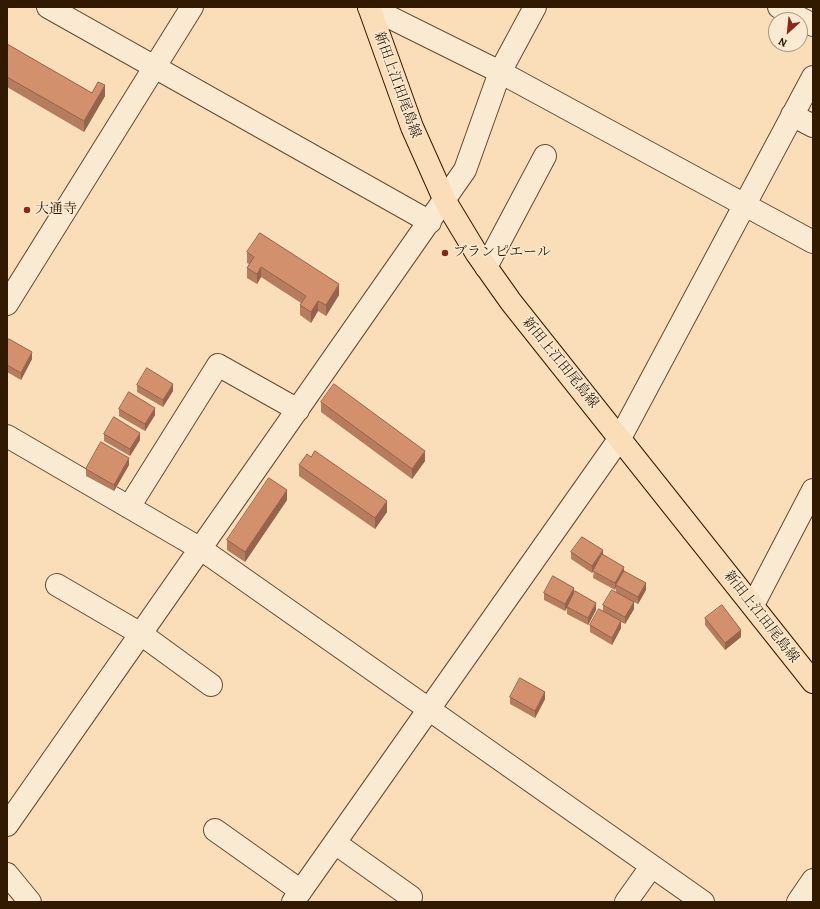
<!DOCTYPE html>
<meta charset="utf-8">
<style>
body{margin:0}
#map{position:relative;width:820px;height:909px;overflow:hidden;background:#f9deb9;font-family:Alegreya,serif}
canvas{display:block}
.frame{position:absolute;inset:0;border:8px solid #321a01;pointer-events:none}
.north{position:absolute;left:768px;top:12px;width:40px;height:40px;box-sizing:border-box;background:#fbead2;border:1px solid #ab977e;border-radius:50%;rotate:207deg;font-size:11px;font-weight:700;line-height:16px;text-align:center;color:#321a01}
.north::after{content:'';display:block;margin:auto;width:14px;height:18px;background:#8f2418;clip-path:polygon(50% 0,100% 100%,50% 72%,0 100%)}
</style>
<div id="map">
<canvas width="820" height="909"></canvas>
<div class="frame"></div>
<div class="north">N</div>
</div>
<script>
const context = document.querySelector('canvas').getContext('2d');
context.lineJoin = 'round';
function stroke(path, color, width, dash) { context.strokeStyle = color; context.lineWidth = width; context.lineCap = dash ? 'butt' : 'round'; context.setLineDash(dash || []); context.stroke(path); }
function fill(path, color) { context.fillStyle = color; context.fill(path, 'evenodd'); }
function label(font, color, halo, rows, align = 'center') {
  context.font = font + ' Alegreya,"Noto Serif JP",serif'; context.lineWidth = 3; context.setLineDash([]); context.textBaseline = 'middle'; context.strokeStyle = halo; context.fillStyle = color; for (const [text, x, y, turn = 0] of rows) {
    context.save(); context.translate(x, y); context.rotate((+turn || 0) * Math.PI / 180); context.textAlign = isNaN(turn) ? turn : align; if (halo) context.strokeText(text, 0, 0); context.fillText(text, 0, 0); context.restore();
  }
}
const minor = new Path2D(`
 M 48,7 L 430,222
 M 369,7 L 500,72 L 813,242
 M 779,7 L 813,25
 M 792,115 L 813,126
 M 486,267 L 545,156
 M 7,304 L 192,7
 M 7,436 L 201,549 L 703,902
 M 129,507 L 218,365 L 298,410
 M 57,585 L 141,634 L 211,685
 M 753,605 L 813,490
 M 7,825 L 465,170 L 500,72 L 535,7
 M 215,830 L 301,891
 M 335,843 L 411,897
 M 7,874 L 30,902
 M 293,902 L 620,438 L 813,77
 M 626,902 L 651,867
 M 798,902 L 813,880`);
const major = new Path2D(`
 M 369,7 L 412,127 L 445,201 L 477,254 L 511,302 L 813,682`);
stroke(minor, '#644b2f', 24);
stroke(major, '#321a01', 24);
stroke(minor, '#fbead2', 22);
stroke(major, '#f9deb9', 22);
fill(new Path2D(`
 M 7,44 L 92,93 L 105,96 L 84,132 L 7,87 Z
 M 247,252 L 339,295 L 326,316 L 318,311 L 311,323 L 300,315 L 300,305 L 301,303 L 261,277 L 257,284 L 247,278 L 247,268 L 249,264 L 247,263 Z
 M 7,342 L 32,359 L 21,380 L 7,372 Z
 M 137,385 L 173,391 L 163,407 L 137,392 Z
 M 321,402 L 425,461 L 412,479 L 321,412 Z
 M 119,409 L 155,415 L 145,431 L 119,416 Z
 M 104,434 L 140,440 L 130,456 L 104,441 Z
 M 129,465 L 114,491 L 86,476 L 86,469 Z
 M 299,465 L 387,512 L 375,529 L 299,476 Z
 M 287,500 L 245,562 L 227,550 L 227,540 Z
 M 571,552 L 603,554 L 624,571 L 646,590 L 638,604 L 634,602 L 634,609 L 625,624 L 621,622 L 621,628 L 612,645 L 590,632 L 590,625 L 603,611 L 603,605 L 616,592 L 616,587 L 615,590 L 593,578 L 594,570 L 592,573 L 571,559 Z
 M 544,593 L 574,593 L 596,610 L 588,625 L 567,614 L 567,608 L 565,611 L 544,600 Z
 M 705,618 L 741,637 L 725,650 L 705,625 Z
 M 510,697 L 545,699 L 535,718 L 510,704 Z`), '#b57c5d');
fill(new Path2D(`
 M 105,85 L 105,96 L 84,132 L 84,121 Z
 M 261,267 L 261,277 L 257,284 L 257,274 Z
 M 339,284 L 339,295 L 326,316 L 326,305 Z
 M 318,301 L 318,311 L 311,323 L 311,312 Z
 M 32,352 L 32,359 L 21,380 L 21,373 Z
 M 173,384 L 173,391 L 163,407 L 163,400 Z
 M 155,408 L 155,415 L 145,431 L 145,424 Z
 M 140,433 L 140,440 L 130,456 L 130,449 Z
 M 425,451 L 425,461 L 412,479 L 412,469 Z
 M 129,458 L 129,465 L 114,491 L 114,485 Z
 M 287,490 L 287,500 L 245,562 L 245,552 Z
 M 387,501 L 387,512 L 375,529 L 375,518 Z
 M 603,550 L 603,557 L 592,573 L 592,566 Z
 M 624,567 L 624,574 L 616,585 L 616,587 L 615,590 L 615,583 Z
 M 646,583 L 646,590 L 638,604 L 638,597 Z
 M 574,588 L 574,595 L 565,611 L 565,604 Z
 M 634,602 L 634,609 L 625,624 L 625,617 Z
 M 596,603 L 596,610 L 588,625 L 588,618 Z
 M 621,621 L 621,628 L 612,645 L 612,638 Z
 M 741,630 L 741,637 L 725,650 L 725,643 Z
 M 545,692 L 545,699 L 535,718 L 535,711 Z`), '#94654c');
const building = new Path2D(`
 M 7,44 L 92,93 L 98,82 L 105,85 L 84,121 L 7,77 Z
 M 260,233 L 339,284 L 326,305 L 318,301 L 311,312 L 300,305 L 306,296 L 261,267 L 257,274 L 247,268 L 254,257 L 247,252 Z
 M 9,339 L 32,352 L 21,373 L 7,365 L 7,342 Z
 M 147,368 L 173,384 L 163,400 L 137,385 Z
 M 334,384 L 425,451 L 412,469 L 321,402 Z
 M 129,392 L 155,408 L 145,424 L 119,409 Z
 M 114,417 L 140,433 L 130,449 L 104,434 Z
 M 101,442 L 129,458 L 114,485 L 86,469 Z
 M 315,451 L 387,501 L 375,518 L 299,465 L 307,454 L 311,457 Z
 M 269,478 L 287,490 L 245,552 L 227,540 Z
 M 582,537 L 603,550 L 592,566 L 571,552 Z
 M 602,554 L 624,567 L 615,583 L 593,571 Z
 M 624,571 L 646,583 L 638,597 L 616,585 Z
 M 553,576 L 574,588 L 565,604 L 544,593 Z
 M 612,590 L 634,602 L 625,617 L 603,605 Z
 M 575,591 L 596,603 L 588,618 L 567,607 Z
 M 722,605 L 741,630 L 725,643 L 705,618 Z
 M 599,609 L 621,621 L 612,638 L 590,625 Z
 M 520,678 L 545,692 L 535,711 L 510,697 Z`);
fill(building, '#d3906c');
stroke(building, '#94654c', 1);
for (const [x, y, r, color] of [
 [27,210,4,"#8f2418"],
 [445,253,4,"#8f2418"]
]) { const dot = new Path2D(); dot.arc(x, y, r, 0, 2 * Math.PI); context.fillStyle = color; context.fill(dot); stroke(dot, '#fbead2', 1.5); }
label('14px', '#321a01', '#fbead2', [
 ["新田上江田尾島線",397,85,70],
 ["新田上江田尾島線",560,363,51],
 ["新田上江田尾島線",761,617,52]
]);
label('14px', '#321a01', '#fbead2', [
 ["大通寺",35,210],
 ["ブランピエール",453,253]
], 'left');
</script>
